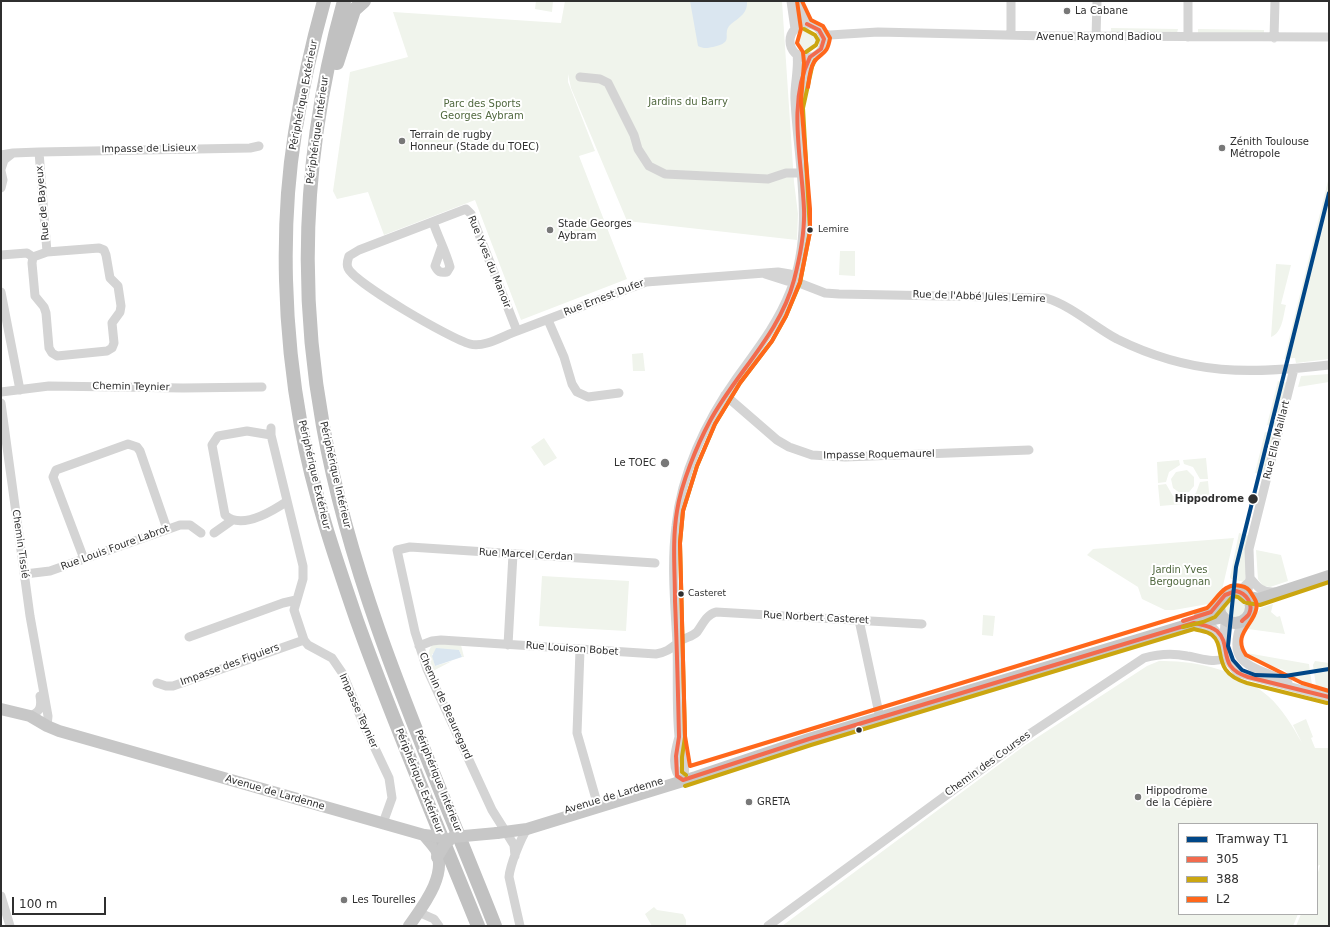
<!DOCTYPE html>
<meta charset="utf-8">
<style>
body{margin:0}
#map{position:relative;width:1330px;height:927px;overflow:hidden;background:#fff;font-family:"DejaVu Sans",sans-serif}
canvas{display:block}
.frame{position:absolute;inset:0;border:2px solid #2f2f2f;pointer-events:none}
.legend{position:absolute;left:1178px;top:823px;width:140px;height:92px;box-sizing:border-box;background:#fff;border:1px solid #acacac;margin:0;padding:5px 7px;list-style:none;font-size:12px;color:#2f2f2f}
.legend li{display:flex;align-items:center;gap:8px;height:20px}
.legend b{width:20px;border:1px solid #acacac}
.scale{position:absolute;left:12px;top:897px;width:94px;height:18px;box-sizing:border-box;border:2px solid #2f2f2f;border-top:0;padding-left:5px;font-size:12px;line-height:14px;white-space:nowrap;color:#2f2f2f;-webkit-text-stroke:3px #fff;paint-order:stroke}
</style>
<div id="map">
<canvas width="1330" height="927"></canvas>
<div class="frame"></div>
<ul class="legend">
<li><b style="height:5px;background:#004687"></b>Tramway T1</li>
<li><b style="height:5px;background:#f26b4e"></b>305</li>
<li><b style="height:5px;background:#cba610"></b>388</li>
<li><b style="height:5px;background:#ff671b"></b>L2</li>
</ul>
<div class="scale">100 m</div>
</div>
<script>
const context = document.querySelector('canvas').getContext('2d');
context.lineJoin = 'round';
function fill(path, color) { context.fillStyle = color; context.fill(path, 'evenodd'); }
function stroke(path, color, width, dash) { context.strokeStyle = color; context.lineWidth = width; context.lineCap = dash ? 'butt' : 'round'; context.setLineDash(dash || []); context.stroke(path); }
function label(font, color, halo, rows, align = 'center') {
  context.font = font + ' "DejaVu Sans",sans-serif'; context.lineWidth = 4; context.setLineDash([]); context.textBaseline = 'middle'; context.strokeStyle = halo; context.fillStyle = color; for (const [text, x, y, turn = 0] of rows) {
    context.save(); context.translate(x, y); context.rotate((+turn || 0) * Math.PI / 180); context.textAlign = isNaN(turn) ? turn : align; if (halo) context.strokeText(text, 0, 0); context.fillText(text, 0, 0); context.restore();
  }
}
fill(new Path2D(`
 M 536,1 L 553,1 L 552,12 L 535,9 Z
 M 565,1 L 782,1 L 794,182 L 798,214 L 797,240 L 627,221 L 571,88 L 568,74 L 568,82 L 595,151 L 579,156 L 627,279 L 521,320 L 475,200 L 384,235 L 368,192 L 337,199 L 333,191 L 350,72 L 408,57 L 393,12 L 561,23 Z
 M 1111,28 L 1178,29 L 1177,33 L 1111,32 Z
 M 1198,29 L 1264,30 L 1264,34 L 1198,33 Z
 M797 40a10 10 0 1 1 20 0a10 10 0 1 1-20 0Z
 M 1329,177 L 1329,359 L 1296,363 L 1295,358 L 1284,359 Z
 M 840,251 L 855,251 L 855,276 L 839,275 Z
 M 1276,264 L 1291,265 L 1281,304 L 1286,305 C 1283,316 1283,332 1271,337 Z
 M 643,353 L 645,371 L 633,371 L 632,354 Z
 M 1329,374 L 1329,382 L 1298,387 L 1301,376 Z
 M 1278,381 L 1289,383 L 1275,428 L 1267,425 Z
 M 1265,432 L 1276,435 L 1266,475 L 1255,473 Z
 M 544,438 L 557,458 L 544,466 L 531,447 Z
 M 1206,458 L 1208,479 L 1200,479 L 1193,467 L 1184,464 L 1183,460 Z
 M 1179,460 L 1180,465 L 1169,472 L 1166,482 L 1158,483 L 1157,462 Z
 M 1187,470 L 1194,477 L 1194,486 L 1189,492 L 1180,493 L 1173,488 L 1171,479 L 1176,472 Z
 M 1208,481 L 1210,502 L 1187,504 L 1186,499 L 1196,493 L 1200,482 Z
 M 1166,484 L 1173,496 L 1182,499 L 1183,504 L 1160,506 L 1158,485 Z
 M 1239,533 L 1250,536 L 1245,582 L 1231,579 L 1230,577 Z
 M 1234,538 L 1222,590 L 1208,604 L 1174,610 L 1165,610 L 1142,599 L 1138,587 L 1087,555 L 1093,549 Z
 M 1256,550 L 1281,555 L 1288,581 L 1270,587 L 1263,586 L 1258,579 Z
 M 542,576 L 629,581 L 626,631 L 539,626 Z
 M1223 607a12 12 0 1 1 24 0a12 12 0 1 1-24 0Z
 M 1273,604 L 1271,612 L 1277,617 L 1280,616 L 1285,634 L 1248,629 L 1246,628 L 1261,608 Z
 M 983,615 L 995,616 L 993,636 L 982,635 Z
 M 434,643 L 461,645 L 464,657 L 462,657 L 459,650 L 432,654 L 435,666 L 452,661 L 433,671 C 428,661 425,652 434,643 Z
 M 1241,652 L 1309,664 L 1312,685 L 1311,686 L 1297,682 L 1284,670 L 1249,660 Z
 M 1159,661 C 1196,660 1240,671 1268,696 C 1282,708 1293,727 1302,743 L 1293,725 L 1306,719 L 1313,737 L 1311,738 L 1315,748 L 1329,748 L 1329,926 L 1296,926 L 1301,914 L 1317,914 L 1317,876 L 1320,865 L 1317,866 L 1317,824 L 1179,824 L 1179,914 L 1298,914 L 1293,926 L 782,926 L 1024,746 L 1147,666 Z
 M 1315,661 L 1329,663 L 1329,690 L 1316,686 L 1313,665 Z
 M 654,907 L 657,910 L 683,914 L 686,920 L 686,926 L 652,926 L 645,914 Z`), '#f0f4ec');
fill(new Path2D(`
 M 690,1 L 747,1 C 748,14 738,18 730,25 C 721,35 736,42 713,47 C 707,48 704,49 698,46 Z
 M 436,648 L 459,650 L 462,657 L 435,666 L 432,656 Z`), '#dae6f0');
stroke(new Path2D(`
 M 791,1 L 795,29
 M 795,1 L 807,24
 M790 41a17 17 0 1 1 34 0a17 17 0 1 1-34 0Z
 M 822,33 L 830,35 L 878,32 L 1047,36 L 1329,37
 M 1011,35 L 1011,1
 M 1096,37 L 1097,1
 M 1188,37 L 1188,1
 M 1274,38 L 1275,1
 M 580,77 L 600,79 L 608,83 L 634,135 L 638,149 L 649,166 L 665,174 L 768,179 L 786,173 L 801,173
 M 799,100 L 806,65 L 810,57
 M 39,152 L 250,148 L 259,146
 M 13,153 L 39,152 L 47,252 L 99,248 L 104,250 L 106,255 L 110,278 L 118,286 L 121,306 L 120,312 L 112,323 L 114,343 L 112,348 L 107,351 L 57,356 L 52,353 L 49,348 L 46,313 L 44,307 L 35,296 L 32,263 L 33,257 L 47,252
 M 1,155 L 13,153 L 4,160 L 1,169
 M 1,171 L 3,180 L 1,188
 M 466,209 L 471,214 L 517,331 C 503,336 484,348 470,344 C 451,339 354,283 348,268 C 346,264 348,259 349,256 L 359,250 Z
 M 433,222 C 438,237 446,252 450,267 L 447,272 C 440,273 438,272 435,266 L 442,246
 M 1,255 L 27,253 L 33,257
 M 765,274 L 787,281 L 794,281 L 825,293 L 839,294 L 1046,298 C 1072,306 1093,326 1117,339 C 1192,376 1249,374 1329,365
 M 1,292 L 20,390
 M 548,320 L 564,357 L 572,384 L 577,392 L 588,397 L 619,393
 M 517,331 L 646,282 L 778,272 L 790,274 L 794,281
 M 1,392 L 49,386 L 183,388 L 262,387
 M 725,395 L 777,440 L 789,447 L 812,455 L 845,457 L 1029,450
 M 1,403 L 30,616 L 48,716 L 47,726
 M 271,428 L 271,435 L 303,566 L 303,579 L 294,610 L 304,640 L 308,645 L 332,658 L 343,674 L 363,723 L 389,778 L 392,798 L 383,823
 M 271,435 L 247,431 L 218,436 L 212,445 L 225,515 C 241,530 271,512 286,502
 M 214,533 L 231,521
 M 84,559 L 53,477 L 56,470 L 128,444 L 137,447 L 140,451 L 167,529
 M 25,574 L 50,571 L 180,525 L 190,525 L 201,533
 M 1250,578 C 1258,588 1262,593 1275,592
 M 1239,591 L 1249,582
 M 1247,596 L 1250,578 L 1249,549 L 1294,369
 M 859,620 L 880,718
 M 1225,620 L 1224,641 L 1226,658 L 1238,673 L 1329,697
 M 1242,621 C 1224,668 1255,665 1288,683
 M 1197,624 L 1213,628 L 1224,641
 M 189,637 L 283,603 L 296,600
 M 508,645 L 513,554
 M 419,646 L 432,641 L 441,640 L 656,654 C 668,652 671,648 680,641 C 686,637 692,637 697,632 C 703,624 706,615 716,612 L 922,624
 M 580,650 L 577,733 L 598,806
 M 157,683 L 166,686 L 173,686 L 304,640
 M 30,716 C 40,712 42,707 40,696
 M 679,737 C 675,751 670,771 683,780 C 688,766 680,751 679,736 C 676,706 678,674 677,644 C 675,605 671,565 676,526 C 681,474 706,421 736,379 C 756,351 777,325 790,292 C 815,230 798,164 795,100 C 794,85 799,70 797,54
 M 515,856 L 514,845 L 492,810 L 427,669 L 415,632 L 397,550 L 410,547 L 655,563
 M 1,896 L 10,926
 M 418,912 L 434,919 L 439,926
 M 520,926 L 509,877 C 510,865 521,838 527,829
 M 768,926 L 1031,733 L 1144,658 C 1158,654 1173,653 1187,656 C 1201,658 1213,664 1226,658`), '#d4d4d4', 9);
stroke(new Path2D(`
 M1219 607a16 16 0 1 1 32 0a16 16 0 1 1-32 0Z
 M 1248,597 L 1259,599 L 1329,576
 M 1200,616 L 1211,612 L 1219,604
 M 1,709 L 30,716 L 47,726 L 59,731 L 424,835 C 428,840 433,845 436,850 C 448,875 422,907 409,926
 M 497,833 L 527,829 L 696,777 L 809,739 L 1194,623 L 1223,617`), '#c7c7c7', 12);
stroke(new Path2D(`
 M 324,1 C 312,44 302,89 295,133 C 280,227 284,333 301,426 C 313,493 335,557 357,621 C 394,724 437,825 478,926
 M 344,1 C 305,140 297,284 323,426 C 354,599 431,763 495,926
 M 337,63 L 354,10 L 364,1`), '#c1c1c1', 14);
stroke(new Path2D(`
 M 424,835 L 443,837
 M 437,857 L 445,844 L 453,837 L 497,833`), '#c7c7c7', 12);
stroke(new Path2D(`
 M 807,24 L 819,30 L 824,39 L 821,49 L 810,57
 M 1183,621 L 1211,612 L 1225,595 L 1236,591 C 1246,593 1254,604 1249,614 C 1248,616 1244,619 1242,621
 M 683,780 L 677,776 L 676,756 L 679,737 C 678,692 677,646 675,601 C 675,571 672,541 677,511 C 681,484 697,445 710,421 C 736,373 780,334 794,280 C 800,257 805,233 804,209 C 802,160 787,103 810,57
 M 683,780 L 809,739 L 1194,623 C 1202,625 1211,626 1217,631 C 1233,646 1216,667 1248,677 L 1329,697`), '#f26b4e', 4);
stroke(new Path2D(`
 M 804,29 L 815,35 L 818,40 L 816,45 L 806,52
 M 1247,603 L 1260,605 L 1329,582
 M 1183,627 L 1203,622 L 1215,617 L 1233,596 L 1238,597 L 1244,602
 M 686,775 L 682,772 L 682,757 L 685,737 L 680,543 L 683,511 L 697,466 L 715,424 L 740,383 L 772,341 L 786,316 L 800,283 L 810,231 L 803,108 L 812,67 L 815,60
 M 685,786 L 811,745 L 1194,629 C 1200,631 1207,631 1212,635 C 1227,647 1210,672 1247,683 L 1327,703`), '#cba610', 4);
stroke(new Path2D(`
 M 797,1 L 801,29 L 797,43 L 803,52 L 804,63 L 801,101 L 810,209 L 810,232 L 800,282 L 786,316 L 772,341 L 740,383 L 715,424 L 697,466 L 683,511 L 680,543 L 685,736 L 690,766 L 1207,608 C 1217,599 1225,581 1241,586 C 1246,587 1249,589 1251,593 C 1255,599 1258,603 1256,610 C 1253,625 1232,635 1246,655 L 1302,683 L 1329,691
 M 802,1 L 811,20 L 823,26 L 830,38 C 827,56 822,51 814,62 C 810,68 809,79 808,87`), '#ff671b', 4);
stroke(new Path2D(`
 M 1329,193 L 1236,567 L 1228,646 L 1233,660 L 1242,670 L 1255,675 L 1285,676 L 1329,669`), '#004687', 4);
for (const [x, y, r, color] of [
 [1067,11,4,"#787878"],
 [402,141,4,"#787878"],
 [1222,148,4,"#787878"],
 [550,230,4,"#787878"],
 [810,230,3.5,"#2f2f2f"],
 [665,463,5,"#787878"],
 [1253,499,5.5,"#2f2f2f"],
 [681,594,3.5,"#2f2f2f"],
 [859,730,3.5,"#2f2f2f"],
 [1138,797,4,"#787878"],
 [749,802,4,"#787878"],
 [344,900,4,"#787878"]
]) { const dot = new Path2D(); dot.arc(x, y, r, 0, 2 * Math.PI); context.fillStyle = color; context.fill(dot); stroke(dot, '#fff', 1.5); }
label('9px', '#2f2f2f', '#fff', [
 ["Lemire",818,230],
 ["Casteret",688,594]
], 'left');
label('10px', '#2f2f2f', '#fff', [
 ["La Cabane",1075,11],
 ["Terrain de rugby",410,135],
 ["Honneur (Stade du TOEC)",410,147],
 ["Zénith Toulouse",1230,142],
 ["Métropole",1230,154],
 ["Stade Georges",558,224],
 ["Aybram",558,236],
 ["Le TOEC",656,463,"right"],
 ["Hippodrome",1146,791],
 ["de la Cépière",1146,803],
 ["GRETA",757,802],
 ["Les Tourelles",352,900]
], 'left');
label('10px', '#2f2f2f', '#fff', [
 ["Avenue Raymond Badiou",1099,37],
 ["Périphérique Extérieur",304,95,-79],
 ["Périphérique Intérieur",318,130,-82],
 ["Impasse de Lisieux",149,149,-1],
 ["Rue de Bayeux",43,203,-95],
 ["Rue Yves du Manoir",489,262,68],
 ["Rue de l'Abbé Jules Lemire",979,297,2],
 ["Rue Ernest Dufer",604,298,-21],
 ["Chemin Teynier",131,387,1],
 ["Rue Ella Maillart",1277,440,-76],
 ["Impasse Roquemaurel",879,455,-1],
 ["Périphérique Extérieur",314,475,77],
 ["Périphérique Intérieur",335,475,77],
 ["Chemin Tissié",20,544,82],
 ["Rue Louis Foure Labrot",115,548,-20],
 ["Rue Marcel Cerdan",526,555,3],
 ["Rue Norbert Casteret",816,618,3],
 ["Rue Louison Bobet",572,649,4],
 ["Impasse des Figuiers",230,665,-20],
 ["Chemin de Beauregard",445,706,66],
 ["Impasse Teynier",358,711,66],
 ["Chemin des Courses",988,764,-36],
 ["Périphérique Extérieur",419,781,68],
 ["Périphérique Intérieur",438,781,68],
 ["Avenue de Lardenne",275,793,16],
 ["Avenue de Lardenne",614,796,-17]
]);
label('10px', '#50683e', '#fff', [
 ["Jardins du Barry",688,102],
 ["Parc des Sports",482,104],
 ["Georges Aybram",482,116],
 ["Jardin Yves",1180,570],
 ["Bergougnan",1180,582]
]);
label('bold 10px', '#2f2f2f', '#fff', [
 ["Hippodrome",1244,499]
], 'right');
</script>
